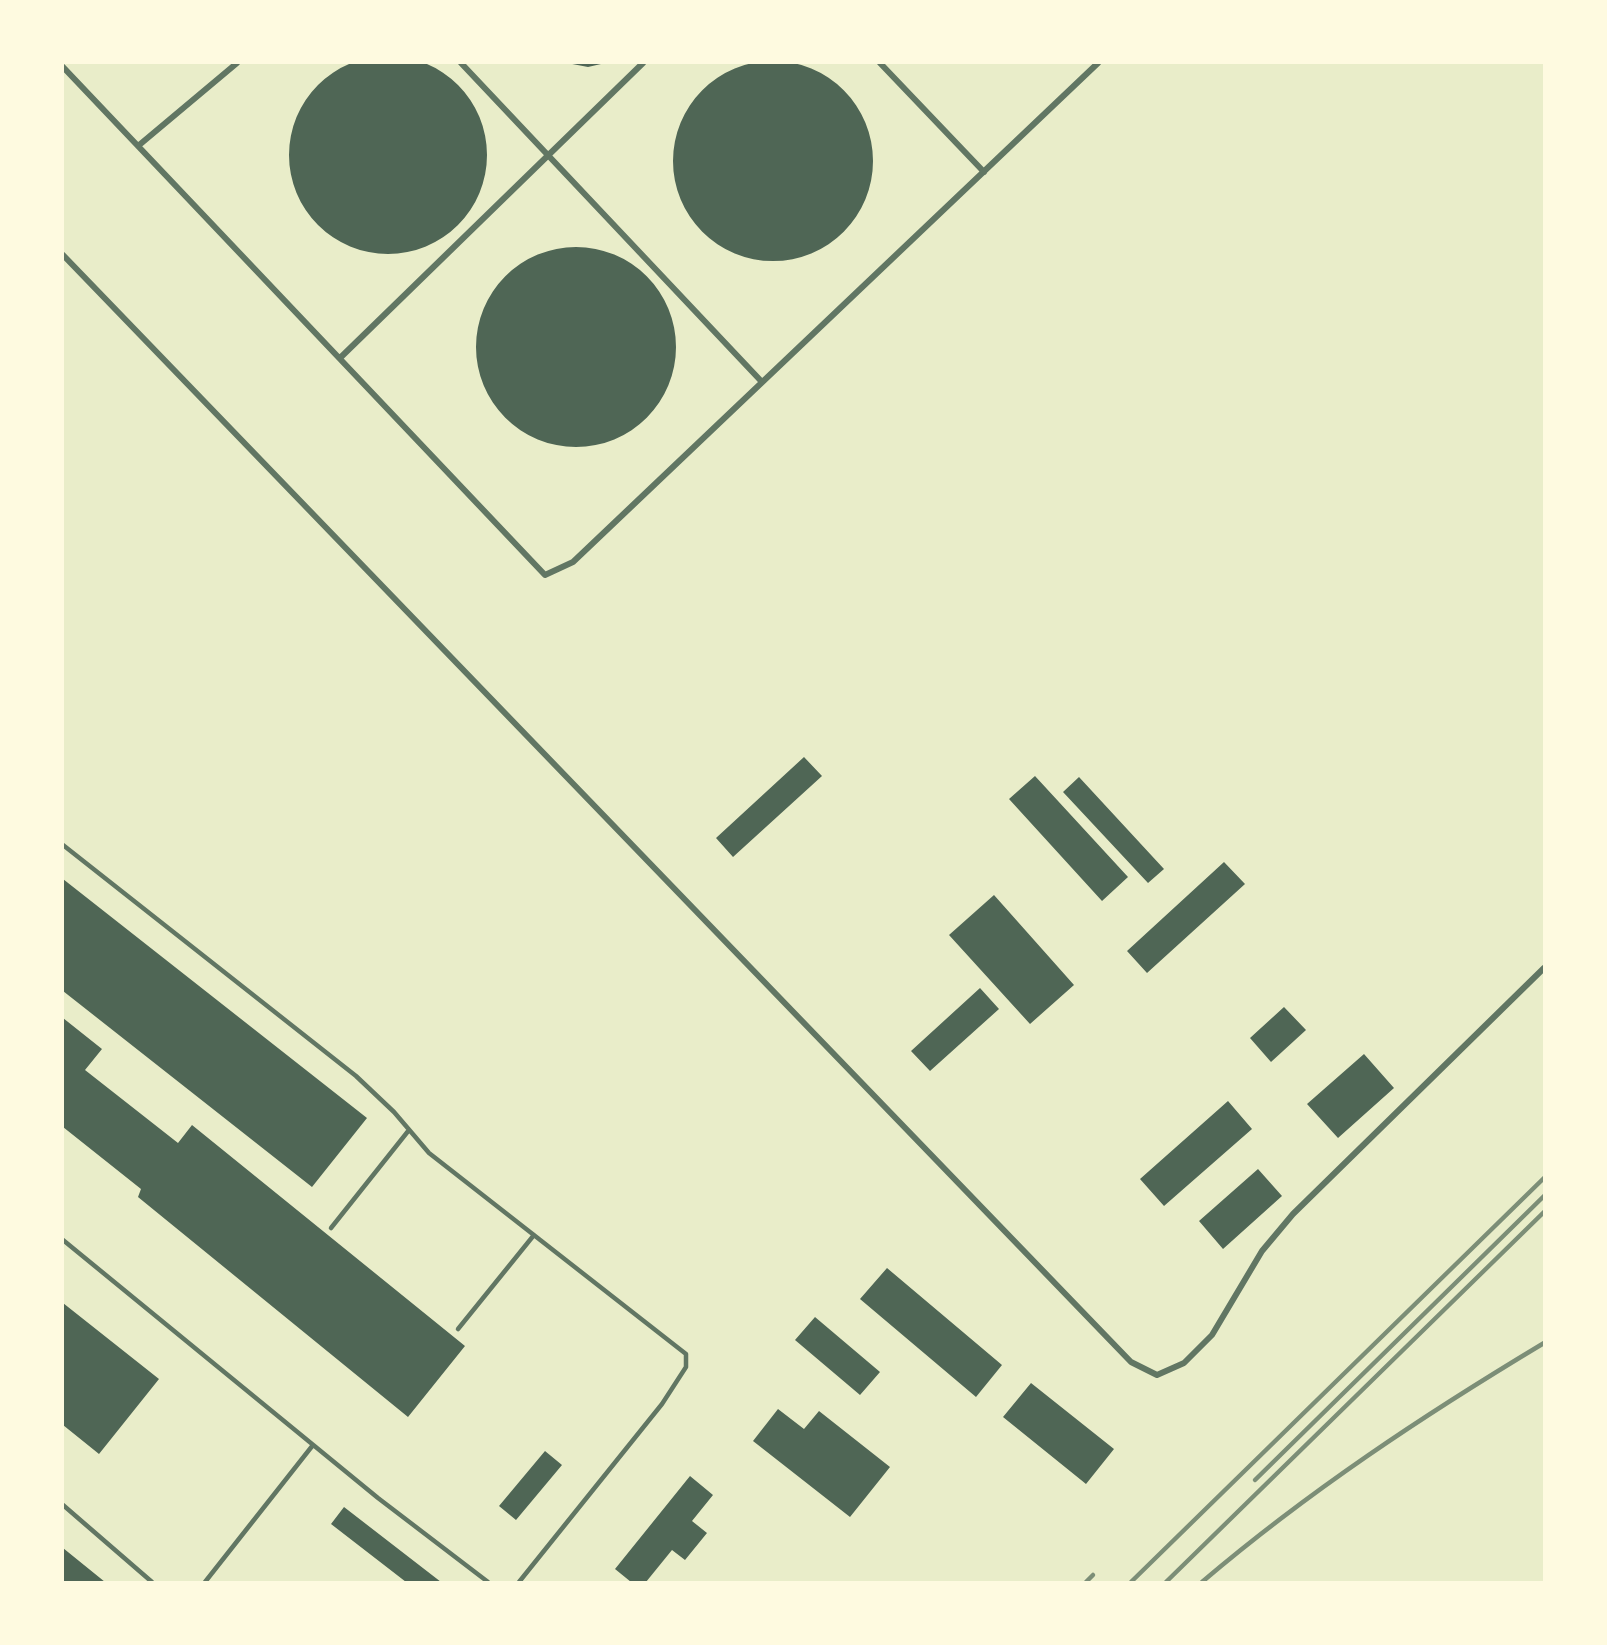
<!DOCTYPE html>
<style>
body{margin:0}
#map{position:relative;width:1607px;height:1645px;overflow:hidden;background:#e9edc9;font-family:"Nunito Sans",sans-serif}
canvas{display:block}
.frame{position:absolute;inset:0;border:64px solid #fefae0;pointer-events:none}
</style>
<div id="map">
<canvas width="1607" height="1645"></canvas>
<div class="frame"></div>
</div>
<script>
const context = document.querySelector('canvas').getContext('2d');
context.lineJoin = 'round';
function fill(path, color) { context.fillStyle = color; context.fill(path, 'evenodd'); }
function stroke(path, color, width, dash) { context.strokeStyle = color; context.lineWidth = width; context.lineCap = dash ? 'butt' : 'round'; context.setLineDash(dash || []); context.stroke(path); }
fill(new Path2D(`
 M289 155a99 99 0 1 1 198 0a99 99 0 1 1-198 0Z
 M673 161a100 100 0 1 1 200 0a100 100 0 1 1-200 0Z
 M 567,63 L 601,63 L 601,64 L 588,67 Z
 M476 347a100 100 0 1 1 200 0a100 100 0 1 1-200 0Z
 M 804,757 L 822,776 L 733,857 L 716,838 Z
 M 1035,776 L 1128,877 L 1102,901 L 1009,799 Z
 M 1079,777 L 1164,869 L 1148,883 L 1063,792 Z
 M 1224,862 L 1245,884 L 1147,973 L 1127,951 Z
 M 63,879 L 367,1118 L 312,1187 L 63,991 Z
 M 994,895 L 1074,985 L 1030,1024 L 949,935 Z
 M 980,988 L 999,1009 L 930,1071 L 911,1051 Z
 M 1284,1007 L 1306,1030 L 1271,1062 L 1250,1038 Z
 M 63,1018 L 102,1049 L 85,1070 L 178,1143 L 192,1125 L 465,1346 L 408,1417 L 138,1197 L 141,1189 L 63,1127 Z
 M 1364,1054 L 1394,1088 L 1338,1138 L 1307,1104 Z
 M 1228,1101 L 1252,1129 L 1164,1206 L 1140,1179 Z
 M 1258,1169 L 1282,1196 L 1223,1249 L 1199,1221 Z
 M 887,1268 L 1002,1365 L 976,1397 L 860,1299 Z
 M 63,1303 L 159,1379 L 99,1454 L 63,1425 Z
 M 815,1317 L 880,1372 L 860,1395 L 795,1340 Z
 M 1031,1383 L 1114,1449 L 1086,1484 L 1003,1417 Z
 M 778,1409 L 804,1429 L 819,1411 L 890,1467 L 850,1517 L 753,1441 Z
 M 545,1451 L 562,1465 L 516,1520 L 499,1506 Z
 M 690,1476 L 713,1495 L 692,1521 L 707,1533 L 685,1560 L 672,1550 L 646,1582 L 631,1582 L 615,1569 Z
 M 344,1507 L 441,1582 L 406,1582 L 331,1524 Z
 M 63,1548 L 105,1582 L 63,1582 Z`), '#4f6655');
stroke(new Path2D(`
 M 63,845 L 356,1076 L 394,1112 L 429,1153 L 686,1354 L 686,1367 L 662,1404 L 519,1582
 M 331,1228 L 409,1130
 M 63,1240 L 378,1498 L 488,1582
 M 458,1329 L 534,1235
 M 63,1505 L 152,1582
 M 205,1582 L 313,1445`), '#617663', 4.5);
stroke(new Path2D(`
 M 461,63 L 762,382
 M 880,63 L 984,172
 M 63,67 L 545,575 L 573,562 L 1098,63
 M 138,146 L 237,63
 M 63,255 L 1131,1362 L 1157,1375 L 1184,1363 L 1212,1335 L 1262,1251 L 1293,1214 L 1544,968
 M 340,358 L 643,63`), '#617663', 6);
stroke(new Path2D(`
 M 1255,1480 L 1544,1196
 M 1086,1582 L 1093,1575
 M 1131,1582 L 1544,1178
 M 1166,1582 L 1544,1212
 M 1202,1582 C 1309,1491 1424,1415 1544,1343`), '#7c8e77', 4.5);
</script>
